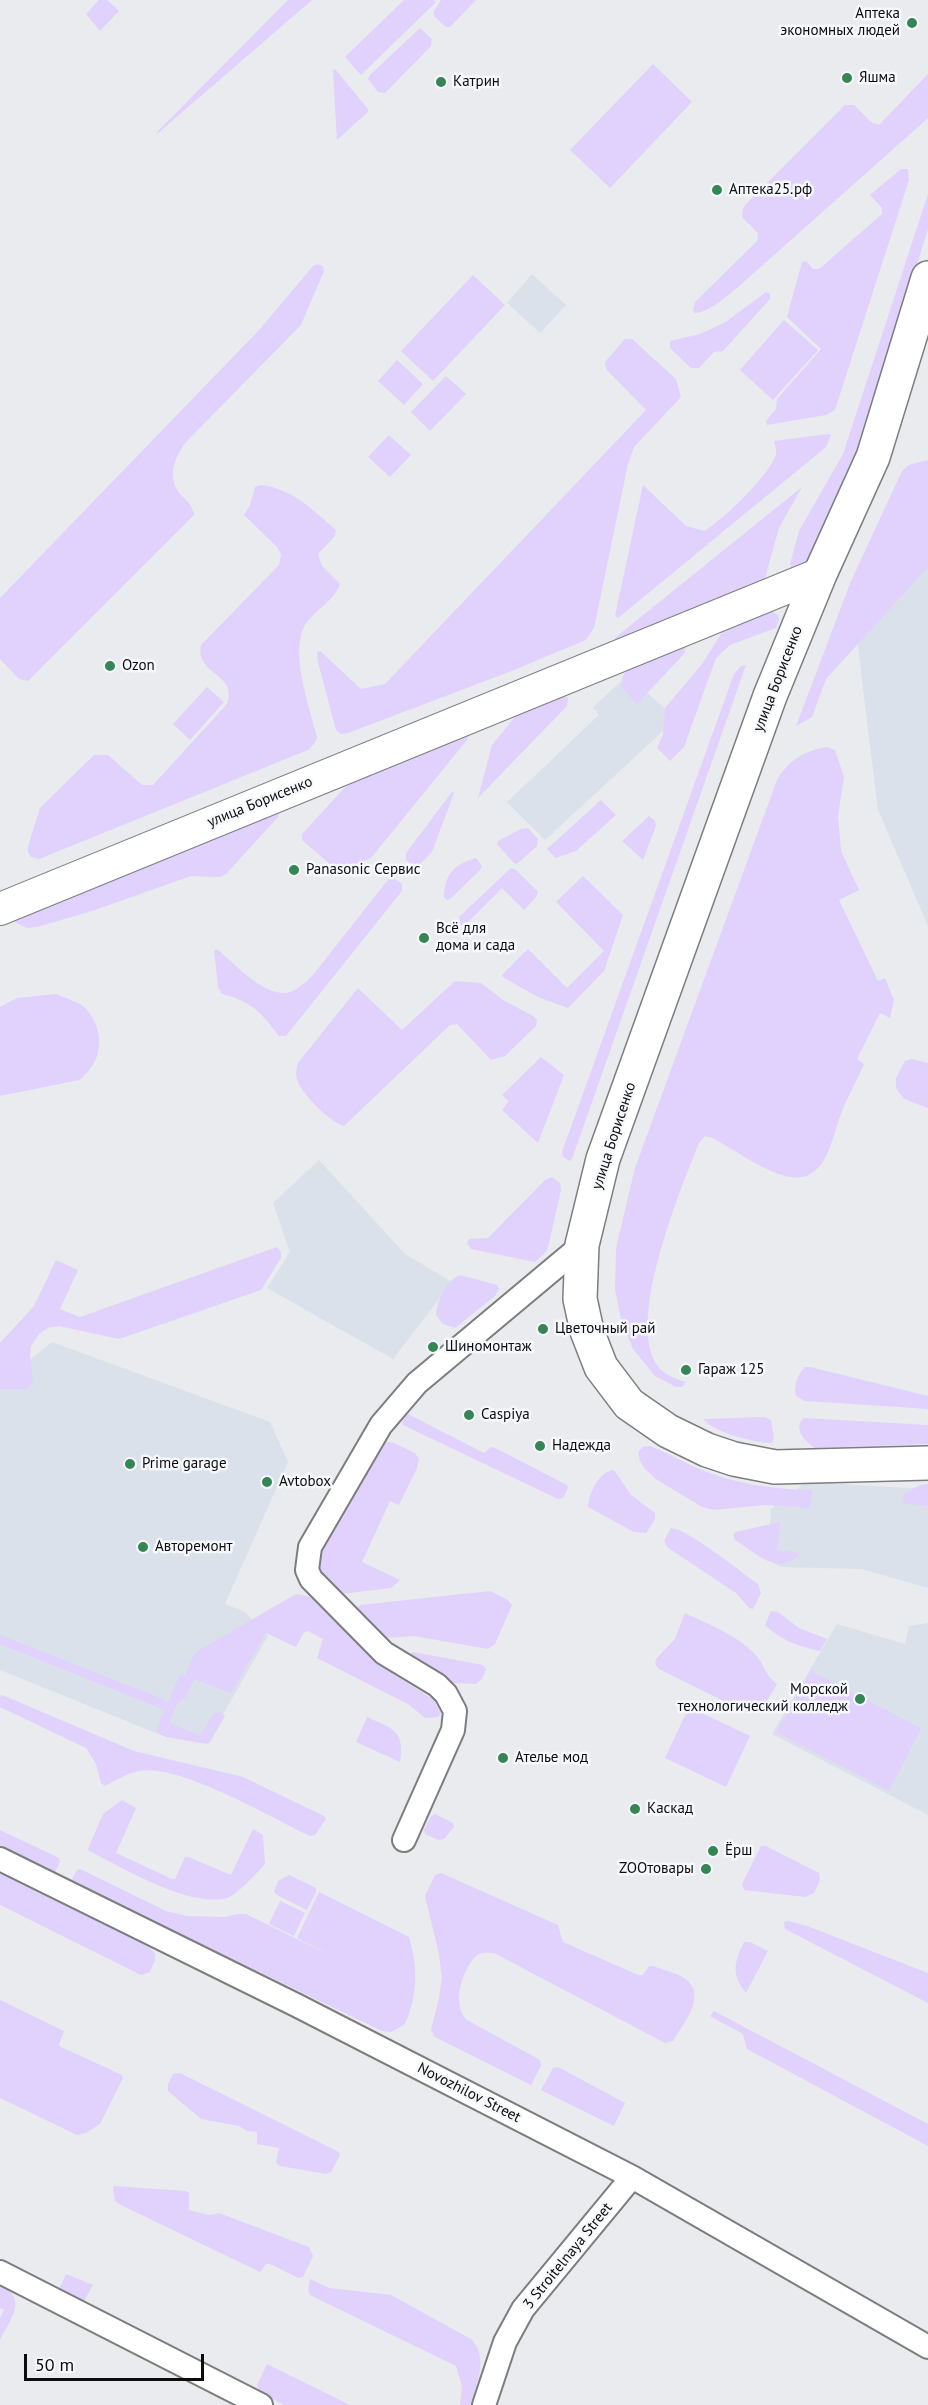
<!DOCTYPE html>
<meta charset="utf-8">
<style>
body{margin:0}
#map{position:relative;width:928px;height:2405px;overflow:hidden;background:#e9ebee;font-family:"PT Sans",sans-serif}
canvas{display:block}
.scale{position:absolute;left:24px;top:2354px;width:180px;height:27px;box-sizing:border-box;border:3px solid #0b0c0d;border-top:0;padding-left:8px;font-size:18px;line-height:21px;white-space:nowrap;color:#0b0c0d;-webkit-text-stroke:4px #f6f8fc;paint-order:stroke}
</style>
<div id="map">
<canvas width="928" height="2405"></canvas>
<div class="scale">50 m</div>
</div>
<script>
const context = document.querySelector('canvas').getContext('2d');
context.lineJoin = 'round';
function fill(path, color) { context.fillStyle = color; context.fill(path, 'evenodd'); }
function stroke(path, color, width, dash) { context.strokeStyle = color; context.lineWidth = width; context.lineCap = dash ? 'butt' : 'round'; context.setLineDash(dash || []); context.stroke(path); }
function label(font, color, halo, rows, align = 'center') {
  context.font = font + ' "PT Sans",sans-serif'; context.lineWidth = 5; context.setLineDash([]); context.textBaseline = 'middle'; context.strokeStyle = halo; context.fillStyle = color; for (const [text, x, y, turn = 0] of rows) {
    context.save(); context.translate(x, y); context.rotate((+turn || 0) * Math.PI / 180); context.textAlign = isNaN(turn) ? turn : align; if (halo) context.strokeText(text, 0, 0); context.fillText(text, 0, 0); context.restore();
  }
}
fill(new Path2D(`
 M 532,274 L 566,305 L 540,333 L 507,303 Z
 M 928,546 L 928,926 L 878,810 L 857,639 Z
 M 628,675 L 676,719 L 545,840 L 507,802 L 599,715 L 593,707 Z
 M 319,1160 L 405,1254 L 452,1282 L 393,1359 L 267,1288 L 290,1252 L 273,1203 Z
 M 52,1342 L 270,1422 L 288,1462 L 225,1604 L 245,1612 L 268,1636 L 208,1740 L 161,1735 L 0,1670 L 0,1384 Z
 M 806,1482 L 928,1489 L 928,1588 L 862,1569 L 780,1567 L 768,1559 L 771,1509 Z
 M 928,1623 L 928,1815 L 772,1734 L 837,1624 L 905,1644 L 909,1626 Z`), '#dae1ea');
fill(new Path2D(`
 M 99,0 L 107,0 L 119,11 L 100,31 L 86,14 Z
 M 288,0 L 312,0 L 157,134 L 157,132 Z
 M 404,0 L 433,0 L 436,2 L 361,75 L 345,57 Z
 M 441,0 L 476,0 L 450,27 L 446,27 L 434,16 L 434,11 Z
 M 420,28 L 432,39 L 431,46 L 385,93 L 378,92 L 368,79 L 370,75 Z
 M 653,64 L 692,102 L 610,188 L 570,150 Z
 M 335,69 L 368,109 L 368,112 L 337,140 L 333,70 Z
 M 928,74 L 928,118 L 737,288 C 726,296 710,312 695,313 L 693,310 L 695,302 L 757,241 L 758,233 L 742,217 L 743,208 L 746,204 L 845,105 L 854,105 L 871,122 L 879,125 Z
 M 901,169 L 908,169 L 909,180 L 835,410 L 826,415 L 767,425 L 766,421 L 776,409 L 777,399 L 821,349 L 787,317 L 802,262 L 806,261 L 813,269 L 819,269 L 882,214 L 882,208 L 870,195 Z
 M 928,194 L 928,229 L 857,456 L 808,561 L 792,569 L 790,564 L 799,531 L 843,454 Z
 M 318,264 L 323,266 L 324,271 L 301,325 L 186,442 C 174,458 166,478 181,495 C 187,501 193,506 194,515 L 28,681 L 19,679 L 0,659 L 0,598 L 260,329 L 313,266 Z
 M 473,275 L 505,305 L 433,381 L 401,351 Z
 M 766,292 L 770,294 L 770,299 L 723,351 L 714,352 L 699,368 L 691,368 L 670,348 L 670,341 L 700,334 L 724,323 Z
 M 784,320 L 818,350 L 773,400 L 740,370 Z
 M 625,339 L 632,339 L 676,379 L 681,397 L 634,447 L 628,464 L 594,628 L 586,640 L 509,672 L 348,733 L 341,734 L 336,730 L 318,662 L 317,652 L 320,651 L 361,689 L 385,684 L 646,410 L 606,369 L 605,362 Z
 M 397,360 L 423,384 L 404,405 L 378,381 Z
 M 446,376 L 466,394 L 430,431 L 411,412 Z
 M 828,434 L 831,435 L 826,447 L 618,618 L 615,616 L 643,485 L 686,526 L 704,531 C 722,521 771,474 776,454 C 777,449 775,446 774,441 Z
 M 389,435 L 411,455 L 390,477 L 368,457 Z
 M 928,460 L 928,567 L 826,679 L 812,717 L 796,726 L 851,581 L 902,471 L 909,465 Z
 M 261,485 C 292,488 314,511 336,530 L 335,536 L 318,554 L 322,566 L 340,584 C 334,602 313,610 304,627 C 290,655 310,708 317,738 L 314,744 L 308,750 L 39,859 L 31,857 L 28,852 L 28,846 L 40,808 L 94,755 L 108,755 L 142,785 L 153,785 L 227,704 C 239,673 195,676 201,645 L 279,565 L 281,554 L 276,546 L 244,515 L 250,505 L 255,487 Z
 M 802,487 L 779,528 L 764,582 L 613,641 L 616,637 Z
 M 771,611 L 778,615 L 779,620 L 776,628 L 730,645 L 716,658 L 684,747 L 670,761 L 657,748 L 663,735 L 665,708 L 702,664 L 726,626 Z
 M 686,645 L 684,654 L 637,704 L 621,687 L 622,678 L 627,669 Z
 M 746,665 L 572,1159 L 570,1161 L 563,1157 L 562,1152 L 734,674 L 741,666 Z
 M 207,687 L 224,702 L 190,740 L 173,724 Z
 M 562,695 L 568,698 L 567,706 L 478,798 L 492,745 L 515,717 Z
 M 463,733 L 469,735 L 467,740 L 371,858 L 338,871 L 302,840 L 302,834 L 349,783 Z
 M 827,747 L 835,750 L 844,777 L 838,816 L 841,851 L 859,890 L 839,900 L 878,981 L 885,978 L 894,1000 L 890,1018 L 880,1013 L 857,1059 L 864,1064 C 857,1081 847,1097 841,1114 C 831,1139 827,1182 791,1177 C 767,1174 735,1150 713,1138 L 705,1136 L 699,1143 C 682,1186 617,1339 665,1373 C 670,1377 679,1380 686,1382 L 682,1387 L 676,1387 L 655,1376 L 633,1349 L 621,1319 L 615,1289 L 616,1248 L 635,1168 L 777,780 C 789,760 804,751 827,747 Z
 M 452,792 L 454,793 L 432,852 L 416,868 L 406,860 L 406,853 Z
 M 601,800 L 616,815 L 576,851 L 556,858 L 547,849 Z
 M 277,811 L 279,816 L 226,874 L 220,877 L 191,876 L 92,911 L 37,927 L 27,928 L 11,920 Z
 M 649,816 L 655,821 L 656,826 L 643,860 L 622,841 Z
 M 528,828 L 538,839 L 537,846 L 517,864 L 514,863 L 497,844 L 498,841 L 521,829 Z
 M 476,858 L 482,866 L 480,870 L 450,899 L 447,900 L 444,897 C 445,875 453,864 476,858 Z
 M 511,868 L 516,870 L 538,892 L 536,897 L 524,910 L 502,888 L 465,925 L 461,925 L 459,917 Z
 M 391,876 L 402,884 L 402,891 L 286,1036 L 279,1036 C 261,1012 252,1002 222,994 L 218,987 L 214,950 L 218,950 C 235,964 266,999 290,992 C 298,990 307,981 313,975 Z
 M 583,876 L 623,915 L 604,971 L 568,1008 L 538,997 L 501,976 L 528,949 L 567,988 L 604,951 L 556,902 Z
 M 455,981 L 481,983 L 503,1000 L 533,1016 L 537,1020 L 536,1026 L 505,1056 L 491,1060 L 457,1024 L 450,1025 L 344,1126 C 331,1123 303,1095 298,1082 C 295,1075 296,1070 298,1063 L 358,988 L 402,1030 Z
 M 56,994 C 65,998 80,1002 86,1009 C 106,1031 103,1063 79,1080 L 0,1096 L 0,1007 L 17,998 Z
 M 541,1057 L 564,1075 L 538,1143 L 502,1110 L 509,1101 L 502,1095 Z
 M 912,1059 L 928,1063 L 928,1108 L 904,1099 L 896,1088 L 896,1078 L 905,1061 Z
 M 552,1177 L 560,1183 L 561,1190 L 549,1243 L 546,1252 L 535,1262 L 471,1249 L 467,1243 L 469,1239 L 488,1238 L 545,1180 Z
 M 277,1247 L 281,1252 L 281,1258 L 261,1290 L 119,1339 L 59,1326 L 48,1328 L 39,1334 L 31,1346 L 30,1357 L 33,1379 L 31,1385 L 26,1389 L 0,1389 L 0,1343 L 34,1306 L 56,1260 L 78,1270 L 60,1309 L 80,1317 Z
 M 460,1275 L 497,1285 L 499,1289 L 495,1296 L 455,1328 L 443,1324 L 436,1315 C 437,1301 446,1281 460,1275 Z
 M 805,1367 L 810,1367 L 928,1396 L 928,1409 L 805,1401 L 796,1396 C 793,1388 798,1373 805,1367 Z
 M 408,1414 L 484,1453 L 491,1447 L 495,1448 L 567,1485 L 568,1488 L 563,1498 L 558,1499 L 403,1425 L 402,1421 Z
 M 764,1417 L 771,1420 L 774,1438 L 772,1443 C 754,1443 713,1432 703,1419 Z
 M 804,1418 L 928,1425 L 928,1444 L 815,1448 C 805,1442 792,1427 804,1418 Z
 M 388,1442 L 394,1443 L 415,1453 L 419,1459 L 417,1468 L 399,1505 L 390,1501 L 362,1562 L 400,1580 L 391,1588 L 341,1594 C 326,1580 313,1574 320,1552 L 381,1444 Z
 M 650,1446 C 666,1452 681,1461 697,1468 C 734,1484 772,1489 812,1490 L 810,1508 L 765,1505 L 714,1510 L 702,1507 L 656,1479 L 645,1469 L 640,1461 L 638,1452 L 643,1447 Z
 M 614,1470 L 631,1495 L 655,1513 L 655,1519 L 646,1533 L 634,1532 L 588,1507 C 589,1493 599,1471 614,1470 Z
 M 928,1484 L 928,1506 L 903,1503 L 904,1494 L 920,1485 Z
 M 780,1522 L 777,1550 L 800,1553 C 779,1578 756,1553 735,1540 L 733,1535 L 736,1532 Z
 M 671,1528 C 688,1529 742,1573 758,1584 L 761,1593 L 753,1609 L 749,1608 L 736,1593 L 667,1547 L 664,1541 Z
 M 490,1591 L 508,1600 L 512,1605 L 495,1644 L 488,1649 L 414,1636 L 386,1638 L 357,1608 L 360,1605 Z
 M 296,1594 L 308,1596 L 315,1600 L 376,1663 L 434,1700 L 441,1713 L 438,1717 L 425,1718 L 408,1704 L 317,1658 L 323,1639 L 308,1631 L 304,1632 L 296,1647 L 266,1633 L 231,1693 L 194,1679 L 186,1697 L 177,1704 L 169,1722 L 200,1736 L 213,1714 L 220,1712 L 225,1716 L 210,1742 L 207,1744 L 166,1737 L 156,1732 L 164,1710 L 0,1644 L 0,1635 L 163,1699 L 167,1704 L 180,1675 L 185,1677 L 193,1656 L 198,1651 Z
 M 771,1611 L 778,1612 L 799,1628 L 827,1639 L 820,1651 C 800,1647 780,1640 765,1625 Z
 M 685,1613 C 710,1625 735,1634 755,1654 C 764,1663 766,1678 777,1684 L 761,1711 L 755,1714 L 746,1712 L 659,1669 L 655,1664 L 656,1659 L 675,1639 Z
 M 413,1652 L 483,1665 L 486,1669 L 482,1679 L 476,1684 L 454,1683 L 445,1679 L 407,1656 Z
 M 811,1671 L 921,1728 L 889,1791 L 776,1732 Z
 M 2,1695 L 134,1751 L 243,1777 L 324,1816 L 326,1819 L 315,1835 L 310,1836 C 269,1817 181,1764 139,1771 C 127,1773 115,1781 105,1786 L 101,1783 L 96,1764 L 86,1748 L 0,1707 L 0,1696 Z
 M 689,1707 L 750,1736 L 726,1787 L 665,1758 Z
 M 367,1717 C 393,1729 405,1730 400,1762 L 356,1742 Z
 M 122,1800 L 136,1808 L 116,1853 L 172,1879 L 175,1879 L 185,1857 L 188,1857 L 231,1875 L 253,1829 L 263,1835 L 265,1864 C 257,1873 237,1895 227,1898 C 188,1908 124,1868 89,1851 L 88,1849 L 103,1814 Z
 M 435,1814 L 453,1823 L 454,1827 L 444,1839 L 438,1840 L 425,1834 L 424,1830 L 431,1816 Z
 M 0,1830 L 59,1858 L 60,1862 L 55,1872 L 51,1872 L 0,1847 Z
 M 761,1846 L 766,1846 L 819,1873 L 820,1880 L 814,1893 L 805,1897 L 744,1890 L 742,1884 Z
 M 80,1869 L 166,1911 L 187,1916 L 226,1917 L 237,1914 L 246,1914 L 336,1958 L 297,1938 L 319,1892 L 409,1937 C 418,1969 418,1993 405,2024 L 391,2032 L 382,2031 L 73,1882 L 72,1879 L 77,1870 Z
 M 0,1873 L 149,1947 L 155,1953 L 155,1960 L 150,1972 L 141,1975 L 0,1905 Z
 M 441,1873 L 558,1925 L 563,1942 L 638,1975 L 643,1975 L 649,1966 L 653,1966 C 663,1970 681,1974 688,1981 C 706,1998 682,2025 673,2041 L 665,2043 L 494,1953 C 487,1952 480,1952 475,1957 C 462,1971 451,2005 467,2020 L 540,2060 L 541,2066 L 531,2085 L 435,2037 L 431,2030 L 439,1998 L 442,1978 L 439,1954 L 425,1896 L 435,1875 Z
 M 289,1875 L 316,1888 L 316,1892 L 307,1910 L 277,1895 L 274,1892 L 278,1881 Z
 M 280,1901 L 305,1913 L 294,1936 L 269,1924 Z
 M 788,1921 L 807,1926 L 928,1973 L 928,2003 L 785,1929 L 784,1922 Z
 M 744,1942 L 750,1942 L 768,1951 L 746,1993 C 731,1974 734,1963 744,1942 Z
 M 0,2000 L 64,2031 L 59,2045 L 61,2047 L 122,2075 L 123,2078 L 100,2124 L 86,2133 L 77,2135 L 0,2098 Z
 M 714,2011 L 928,2124 L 928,2146 L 747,2049 L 743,2034 L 710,2016 Z
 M 558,2067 L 625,2103 L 614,2126 L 541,2090 L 553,2068 Z
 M 180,2073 L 339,2152 L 340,2155 L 331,2172 L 326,2174 L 280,2166 L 276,2163 L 279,2148 L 257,2144 L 257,2132 L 247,2131 L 239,2126 L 201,2119 L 168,2091 L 168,2084 L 173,2074 Z
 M 113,2186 L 186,2191 L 189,2193 L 189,2210 L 209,2215 L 219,2213 L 309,2247 L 313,2256 L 303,2277 L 298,2278 L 270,2264 L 266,2264 L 260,2272 L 119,2204 L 115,2201 Z
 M 66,2274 L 93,2285 L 83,2303 L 59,2292 L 59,2289 Z
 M 310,2279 L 329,2288 L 391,2295 L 471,2339 C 489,2357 477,2385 470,2405 L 460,2405 L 462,2386 L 456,2366 L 310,2295 L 308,2290 Z
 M 0,2285 C 29,2300 10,2319 0,2340 L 0,2318 L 4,2310 L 0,2308 Z
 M 267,2364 L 350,2405 L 284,2405 L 260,2392 L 257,2385 Z`), '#e0d2fc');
const minor = new Path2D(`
 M 404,1840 L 453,1730 L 455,1711 L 446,1694 L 437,1685 L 384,1653 L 311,1579 L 307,1570 L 310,1547 L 381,1425 L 417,1383 L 582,1245
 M 0,1859 L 296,2005 L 632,2177 L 928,2347
 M 0,2272 L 261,2405
 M 484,2405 L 505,2342 L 523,2309 L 632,2177`);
const secondary = new Path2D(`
 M 0,909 L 820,574`);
const primary = new Path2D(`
 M 928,278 L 873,457 L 820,574 L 770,696 L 603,1159 L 582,1245 L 580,1299 L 587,1331 L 601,1367 L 629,1404 L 668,1431 L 707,1450 L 734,1459 L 775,1467 L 928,1463`);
stroke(minor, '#7b7d7f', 26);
stroke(secondary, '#7b7d7f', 34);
stroke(primary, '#7b7d7f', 36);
stroke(minor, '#fff', 22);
stroke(secondary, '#fff', 32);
stroke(primary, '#fff', 33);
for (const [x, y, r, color] of [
 [912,23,6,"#358555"],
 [847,78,6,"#358555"],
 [441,82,6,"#358555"],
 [717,190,6,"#358555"],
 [110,666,6,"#358555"],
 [294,870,6,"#358555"],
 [424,938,6,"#358555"],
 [543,1329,6,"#358555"],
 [433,1347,6,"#358555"],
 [686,1370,6,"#358555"],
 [469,1415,6,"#358555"],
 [540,1446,6,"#358555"],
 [130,1464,6,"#358555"],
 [267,1482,6,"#358555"],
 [143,1547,6,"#358555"],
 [860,1699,6,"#358555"],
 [503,1758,6,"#358555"],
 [635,1809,6,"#358555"],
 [713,1851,6,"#358555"],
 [706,1869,6,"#358555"]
]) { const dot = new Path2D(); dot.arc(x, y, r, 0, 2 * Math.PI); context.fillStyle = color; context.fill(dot); stroke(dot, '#f6f8fc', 2); }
label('15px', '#0b0c0d', '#f6f8fc', [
 ["Аптека",900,14,"right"],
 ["экономных людей",900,31,"right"],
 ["Яшма",859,78],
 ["Катрин",453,82],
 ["Аптека25.рф",729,190],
 ["Ozon",122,666],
 ["Panasonic Сервис",306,870],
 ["Всё для",436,929],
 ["дома и сада",436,946],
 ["Цветочный рай",555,1329],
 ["Шиномонтаж",445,1347],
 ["Гараж 125",698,1370],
 ["Caspiya",481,1415],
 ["Надежда",552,1446],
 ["Prime garage",142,1464],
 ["Avtobox",279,1482],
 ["Авторемонт",155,1547],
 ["Морской",848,1690,"right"],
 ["технологический колледж",848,1707,"right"],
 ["Ателье мод",515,1758],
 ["Каскад",647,1809],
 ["Ёрш",725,1851],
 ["ZOOтовары",694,1869,"right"]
], 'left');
label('15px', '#0b0c0d', '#f6f8fc', [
 ["улица Борисенко",778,679,-69],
 ["улица Борисенко",260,802,-22],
 ["улица Борисенко",614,1136,-72],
 ["Novozhilov Street",469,2093,27],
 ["3 Stroitelnaya Street",568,2256,-51]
]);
</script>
